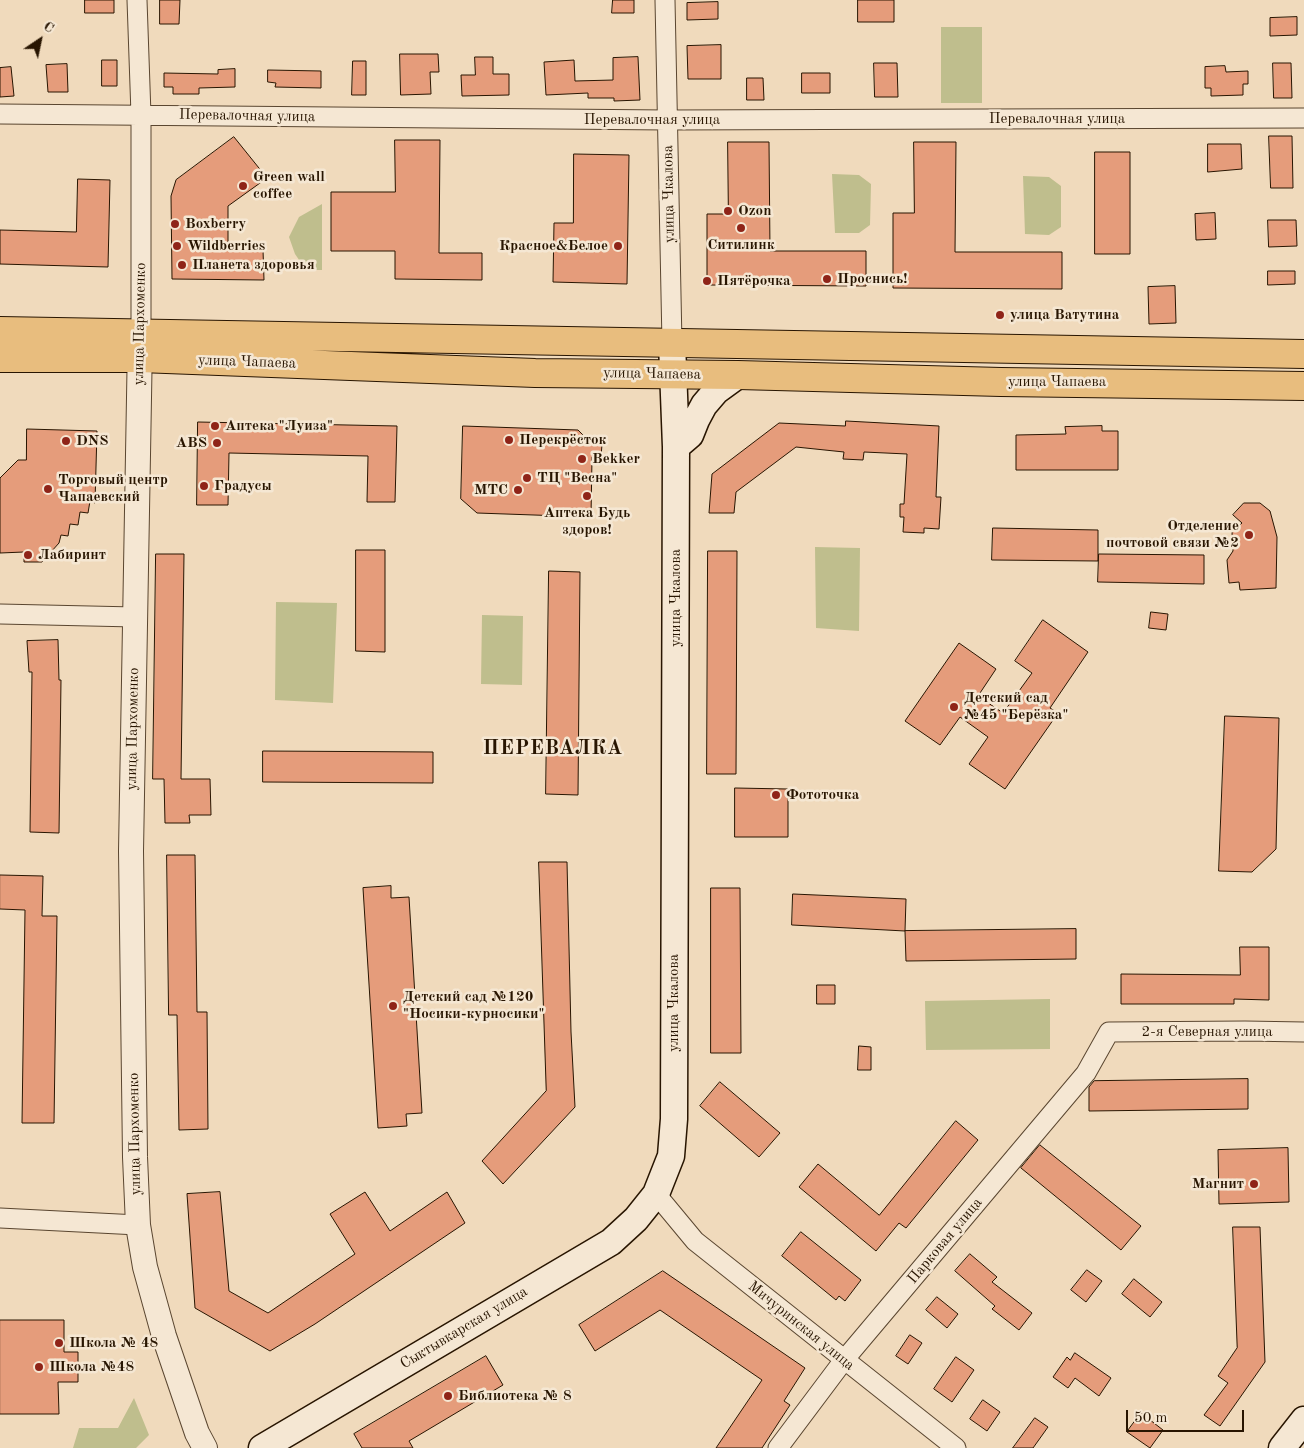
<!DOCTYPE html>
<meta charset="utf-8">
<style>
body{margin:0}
#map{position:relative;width:1304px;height:1448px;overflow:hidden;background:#f0dabc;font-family:"Old Standard TT",serif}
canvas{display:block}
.north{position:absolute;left:15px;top:15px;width:50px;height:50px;-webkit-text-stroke:4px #f5e7d3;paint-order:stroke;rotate:34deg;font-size:14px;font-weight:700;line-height:20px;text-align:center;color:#281501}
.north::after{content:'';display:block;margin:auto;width:18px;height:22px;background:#281501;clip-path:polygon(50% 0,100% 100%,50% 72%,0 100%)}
.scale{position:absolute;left:1126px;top:1410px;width:118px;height:22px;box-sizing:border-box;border:2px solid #281501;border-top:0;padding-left:6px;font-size:15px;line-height:18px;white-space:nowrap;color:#281501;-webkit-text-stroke:4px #f5e7d3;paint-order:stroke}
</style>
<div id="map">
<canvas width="1304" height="1448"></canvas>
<div class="north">С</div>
<div class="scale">50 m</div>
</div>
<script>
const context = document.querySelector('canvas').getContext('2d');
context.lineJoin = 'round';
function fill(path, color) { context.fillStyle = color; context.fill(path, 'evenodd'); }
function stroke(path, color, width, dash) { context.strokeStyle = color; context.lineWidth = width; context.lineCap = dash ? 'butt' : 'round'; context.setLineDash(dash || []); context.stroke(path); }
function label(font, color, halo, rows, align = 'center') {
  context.font = font + ' "Old Standard TT",serif'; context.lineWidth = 5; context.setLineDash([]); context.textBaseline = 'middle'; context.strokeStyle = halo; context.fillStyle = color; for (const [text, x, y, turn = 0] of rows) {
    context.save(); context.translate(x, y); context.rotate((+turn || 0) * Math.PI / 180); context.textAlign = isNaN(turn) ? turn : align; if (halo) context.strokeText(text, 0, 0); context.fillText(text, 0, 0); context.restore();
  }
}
fill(new Path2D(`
 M 941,27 L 982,27 L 982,103 L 941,103 Z
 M 832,174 L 859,175 L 871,184 L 870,225 L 859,233 L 835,233 Z
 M 1023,176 L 1049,177 L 1061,186 L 1061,227 L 1049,235 L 1025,234 Z
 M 322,204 L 322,270 L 306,270 L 295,254 L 289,237 L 299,217 Z
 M 815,547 L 860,548 L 859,631 L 816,628 Z
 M 276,602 L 337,603 L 333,703 L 275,700 Z
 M 482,615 L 523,616 L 522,685 L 481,684 Z
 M 1050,999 L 1050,1049 L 926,1050 L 925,1001 Z
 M 134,1398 L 149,1435 L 136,1448 L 73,1448 L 79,1428 L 118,1428 Z`), '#bfbe8d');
const building = new Path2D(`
 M 85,0 L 114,0 L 114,13 L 85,13 Z
 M 160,0 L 180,0 L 179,24 L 160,24 Z
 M 613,0 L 634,0 L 634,13 L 612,13 Z
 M 858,0 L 894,0 L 894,22 L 858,22 Z
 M 718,2 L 718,19 L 687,20 L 687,3 Z
 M 1297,17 L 1297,35 L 1270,36 L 1270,18 Z
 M 721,45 L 721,79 L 688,79 L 687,46 Z
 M 400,54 L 438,54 L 439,72 L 430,72 L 431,94 L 401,95 Z
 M 475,57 L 493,57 L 493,74 L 509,74 L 509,95 L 462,96 L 461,75 L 475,75 Z
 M 638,57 L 640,100 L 614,101 L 614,98 L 588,98 L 588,93 L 546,95 L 544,62 L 574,60 L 575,81 L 613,80 L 613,58 Z
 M 102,60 L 117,60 L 117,86 L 102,86 Z
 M 353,61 L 366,61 L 366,95 L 352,95 Z
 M 874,63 L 897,63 L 898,97 L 875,97 Z
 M 1273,63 L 1291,63 L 1292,98 L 1274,98 Z
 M 67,64 L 68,92 L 48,92 L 46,65 Z
 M 1225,66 L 1226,72 L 1248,71 L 1248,84 L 1243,84 L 1243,95 L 1211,96 L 1211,88 L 1205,88 L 1205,67 Z
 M 11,67 L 14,96 L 0,97 L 0,68 Z
 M 235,69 L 235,87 L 199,88 L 199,94 L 173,94 L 173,87 L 164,87 L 164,73 L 218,74 L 218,70 Z
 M 268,70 L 321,71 L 321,88 L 275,87 L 276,83 L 268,82 Z
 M 802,73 L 830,73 L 830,93 L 802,93 Z
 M 747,78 L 763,78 L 764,100 L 747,100 Z
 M 1269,136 L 1292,136 L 1293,188 L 1271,188 Z
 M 234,137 L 267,178 L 228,206 L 228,249 L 263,250 L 264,280 L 172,279 L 171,196 L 176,180 Z
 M 395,140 L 440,140 L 439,253 L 482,253 L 482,280 L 395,279 L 395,251 L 331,251 L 331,192 L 395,192 Z
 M 728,142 L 769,142 L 770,251 L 866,251 L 866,286 L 707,285 L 707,214 L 728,214 Z
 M 914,142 L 956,142 L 955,252 L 1062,252 L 1062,289 L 893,288 L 893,213 L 914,213 Z
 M 1208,144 L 1241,144 L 1242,169 L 1208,172 Z
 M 1095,152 L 1130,152 L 1130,254 L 1095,254 Z
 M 574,154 L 629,155 L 627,284 L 553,282 L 554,223 L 573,223 Z
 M 78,179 L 110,180 L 108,267 L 0,264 L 0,230 L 76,232 Z
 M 1215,213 L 1216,239 L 1196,240 L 1195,214 Z
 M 1268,220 L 1296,220 L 1297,246 L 1269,247 Z
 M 1268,271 L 1295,271 L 1295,284 L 1268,285 Z
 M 1175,286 L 1176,323 L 1149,324 L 1148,287 Z
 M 846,421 L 939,426 L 936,497 L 941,497 L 939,529 L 924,528 L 924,533 L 903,532 L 904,517 L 900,517 L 900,504 L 904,504 L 907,454 L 864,452 L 863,460 L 843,459 L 844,452 L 796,447 L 736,492 L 734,513 L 709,513 L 712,474 L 779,423 L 845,426 Z
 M 198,422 L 397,426 L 395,502 L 367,502 L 368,456 L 229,453 L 228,505 L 197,505 Z
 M 463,426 L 578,430 L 591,443 L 602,444 L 601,457 L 592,457 L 591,517 L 477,513 L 461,499 Z
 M 1102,426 L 1102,431 L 1118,431 L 1118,470 L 1016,470 L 1016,435 L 1066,434 L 1065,427 Z
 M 27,429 L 97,431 L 95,503 L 90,501 L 88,513 L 80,512 L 78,525 L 70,524 L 68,536 L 61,535 L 59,543 L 42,562 L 24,562 L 24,552 L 0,553 L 0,478 L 18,460 L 26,460 Z
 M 1244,503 L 1260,503 L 1270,511 L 1277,537 L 1276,588 L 1240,590 L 1239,582 L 1229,583 L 1227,560 L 1233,551 L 1232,532 L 1242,523 L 1233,515 Z
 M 993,528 L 1098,530 L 1098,561 L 992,560 Z
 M 356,550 L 385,550 L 385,652 L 356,651 Z
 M 708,551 L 737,551 L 736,774 L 707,774 Z
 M 156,554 L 184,554 L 181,779 L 210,779 L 211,815 L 189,815 L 190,823 L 165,823 L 164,779 L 153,779 Z
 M 1099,554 L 1204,555 L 1204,584 L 1098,582 Z
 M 549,571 L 580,572 L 578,795 L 546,794 Z
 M 1151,612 L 1168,614 L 1166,630 L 1149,628 Z
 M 1043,620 L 1088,652 L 1050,708 L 1058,713 L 1005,789 L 969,764 L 988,737 L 960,717 L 940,745 L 905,721 L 959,643 L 996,669 L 978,696 L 1003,713 L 1032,673 L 1015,661 Z
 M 58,640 L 59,680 L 61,680 L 59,833 L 30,832 L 32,672 L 29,672 L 27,641 Z
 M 1225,716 L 1279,718 L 1276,849 L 1252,872 L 1219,871 Z
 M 263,751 L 433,752 L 433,783 L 263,782 Z
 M 735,788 L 788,789 L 788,837 L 735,837 Z
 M 167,855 L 195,855 L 197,1012 L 207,1012 L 208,1129 L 179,1130 L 177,1015 L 169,1015 Z
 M 539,862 L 567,862 L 571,1032 L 575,1107 L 503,1184 L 482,1161 L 546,1091 Z
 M 0,875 L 43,876 L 42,916 L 57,916 L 54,1123 L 22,1123 L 25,910 L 0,909 Z
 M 391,886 L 391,898 L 409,897 L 422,1113 L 406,1114 L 407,1126 L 378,1128 L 363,888 Z
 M 711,888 L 740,888 L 741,1053 L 711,1053 Z
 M 793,894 L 906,899 L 905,931 L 792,925 Z
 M 1076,929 L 1076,959 L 906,961 L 905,931 Z
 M 1240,947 L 1269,947 L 1269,1000 L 1234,999 L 1234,1004 L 1121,1004 L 1121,974 L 1240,975 Z
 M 817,985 L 835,985 L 835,1004 L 817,1004 Z
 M 859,1046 L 871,1047 L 871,1070 L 858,1070 Z
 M 1248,1079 L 1248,1109 L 1089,1111 L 1089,1087 L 1094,1081 Z
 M 720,1082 L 780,1133 L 759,1157 L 700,1106 Z
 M 956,1121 L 978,1140 L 906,1228 L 899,1223 L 876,1251 L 799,1187 L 818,1164 L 879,1215 Z
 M 1040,1145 L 1141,1226 L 1121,1250 L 1021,1168 Z
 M 1288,1148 L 1289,1202 L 1219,1204 L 1218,1150 Z
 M 220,1192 L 229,1291 L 268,1313 L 355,1254 L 330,1214 L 365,1192 L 390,1231 L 447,1192 L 465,1223 L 315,1324 L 270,1351 L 195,1308 L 187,1194 Z
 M 1233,1227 L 1260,1227 L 1265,1362 L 1220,1426 L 1204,1415 L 1228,1383 L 1218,1376 L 1237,1348 Z
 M 801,1232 L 861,1280 L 845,1301 L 839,1296 L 836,1300 L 782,1256 Z
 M 970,1254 L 997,1277 L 992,1282 L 1032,1313 L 1019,1330 L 992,1309 L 995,1306 L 955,1271 Z
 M 1087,1270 L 1102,1281 L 1086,1302 L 1071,1290 Z
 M 663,1271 L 805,1368 L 784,1401 L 790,1405 L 762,1448 L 716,1448 L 762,1380 L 660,1310 L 595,1351 L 579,1325 Z
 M 1134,1279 L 1162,1302 L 1150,1317 L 1122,1294 Z
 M 937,1297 L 958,1314 L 947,1328 L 926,1310 Z
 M 0,1320 L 64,1320 L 64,1352 L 78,1352 L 78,1382 L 58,1382 L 59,1414 L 0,1414 Z
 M 910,1335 L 922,1343 L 908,1364 L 896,1356 Z
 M 1075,1353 L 1111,1378 L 1099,1396 L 1075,1378 L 1068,1388 L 1053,1377 L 1067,1357 L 1070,1360 Z
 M 486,1356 L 503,1385 L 409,1441 L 413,1448 L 362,1448 L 354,1434 Z
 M 956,1357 L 974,1370 L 952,1402 L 934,1389 Z
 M 983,1400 L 1000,1412 L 987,1431 L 970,1419 Z
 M 1141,1413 L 1163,1430 L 1150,1448 L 1127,1432 Z
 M 1035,1418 L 1048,1427 L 1033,1448 L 1013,1448 Z`);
fill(building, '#e59c7b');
stroke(building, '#281501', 1);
const minor = new Path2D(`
 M 137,0 L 141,115 L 141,333
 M 665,0 L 672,343
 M 0,114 L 667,120 L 1304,118
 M 0,614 L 135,617
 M 656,1194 L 695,1241 L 956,1448
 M 0,1218 L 138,1225
 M 778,1448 L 844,1360 L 1086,1073 L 1109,1032 L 1245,1031 L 1304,1032`);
const tertiary = new Path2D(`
 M 140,341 L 131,851 L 135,1157 L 138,1225 L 145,1267 L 164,1336 L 197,1433 L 205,1448`);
const secondary = new Path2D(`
 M 676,447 L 690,435 L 696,420 L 704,405 L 716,391 L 738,375
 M 262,1448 L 611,1242 L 636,1219 L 656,1194 L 671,1156 L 674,1119 L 676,447 L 672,343
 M 1282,1448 L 1304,1420`);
const primary = new Path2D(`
 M 0,331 L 1304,354
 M 0,358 L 140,358 L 535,373 L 738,375 L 1001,382 L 1304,386`);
stroke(minor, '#5a4630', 21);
stroke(tertiary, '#5a4630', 26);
stroke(secondary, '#281501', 29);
stroke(primary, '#281501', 30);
stroke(minor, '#f5e7d3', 19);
stroke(tertiary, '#f5e7d3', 24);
stroke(secondary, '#f5e7d3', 26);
stroke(primary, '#e8bd7e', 28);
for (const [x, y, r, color] of [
 [243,186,5,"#8f2418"],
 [728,211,5,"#8f2418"],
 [175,224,5,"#8f2418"],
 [741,228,5,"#8f2418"],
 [177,246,5,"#8f2418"],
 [618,246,5,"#8f2418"],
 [182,265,5,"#8f2418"],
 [827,279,5,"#8f2418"],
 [707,281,5,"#8f2418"],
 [1000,315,5,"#8f2418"],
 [215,426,5,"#8f2418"],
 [509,440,5,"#8f2418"],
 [66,441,5,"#8f2418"],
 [217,443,5,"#8f2418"],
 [582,459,5,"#8f2418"],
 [527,478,5,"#8f2418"],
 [204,486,5,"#8f2418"],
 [48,489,5,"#8f2418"],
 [518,490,5,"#8f2418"],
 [587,496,5,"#8f2418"],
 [1249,535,5,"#8f2418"],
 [28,555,5,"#8f2418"],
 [954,707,5,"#8f2418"],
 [776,795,5,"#8f2418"],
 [393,1006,5,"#8f2418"],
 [1254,1184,5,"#8f2418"],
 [59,1343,5,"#8f2418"],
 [39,1367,5,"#8f2418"],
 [448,1396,5,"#8f2418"]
]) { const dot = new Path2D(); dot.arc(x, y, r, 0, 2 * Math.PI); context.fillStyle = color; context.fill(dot); stroke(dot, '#f5e7d3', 2); }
label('15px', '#281501', '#f5e7d3', [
 ["Перевалочная улица",247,116,1],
 ["Перевалочная улица",1057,119],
 ["Перевалочная улица",652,120],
 ["улица Чкалова",669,194,-91],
 ["улица Пархоменко",140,324,-89],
 ["улица Чапаева",247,362,2],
 ["улица Чапаева",652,374,1],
 ["улица Чапаева",1057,382],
 ["улица Чкалова",676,598,-90],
 ["улица Пархоменко",133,729,-89],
 ["улица Чкалова",674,1003,-90],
 ["2-я Северная улица",1207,1032],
 ["улица Пархоменко",135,1134,-91],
 ["Парковая улица",945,1241,-50],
 ["Мичуринская улица",801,1326,39],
 ["Сыктывкарская улица",464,1328,-31]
]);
label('bold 15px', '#281501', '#f5e7d3', [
 ["Green wall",253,177],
 ["coffee",253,194],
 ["Ozon",738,211],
 ["Boxberry",185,224],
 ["Ситилинк",741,245,"center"],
 ["Wildberries",187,246],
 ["Красное&Белое",608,246,"right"],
 ["Планета здоровья",192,265],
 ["Проснись!",837,279],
 ["Пятёрочка",717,281],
 ["улица Ватутина",1010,315],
 ["Аптека \"Луиза\"",225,426],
 ["Перекрёсток",519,440],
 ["DNS",76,441],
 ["ABS",207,443,"right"],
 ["Bekker",592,459],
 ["ТЦ \"Весна\"",537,478],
 ["Торговый центр",58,480],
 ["Чапаевский",58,497],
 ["Градусы",214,486],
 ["МТС",508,490,"right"],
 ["Аптека Будь",587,513,"center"],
 ["здоров!",587,530,"center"],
 ["Отделение",1239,526,"right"],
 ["почтовой связи №2",1239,543,"right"],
 ["Лабиринт",38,555],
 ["Детский сад",964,698],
 ["№45 \"Берёзка\"",964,715],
 ["Фототочка",786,795],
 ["Детский сад №120",403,997],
 ["\"Носики-курносики\"",403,1014],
 ["Магнит",1244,1184,"right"],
 ["Школа № 48",69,1343],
 ["Школа №48",49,1367],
 ["Библиотека № 8",458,1396]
], 'left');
context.letterSpacing = '1px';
label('bold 20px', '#281501', '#f5e7d3', [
 ["ПЕРЕВАЛКА",553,749]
]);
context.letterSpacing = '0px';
</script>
